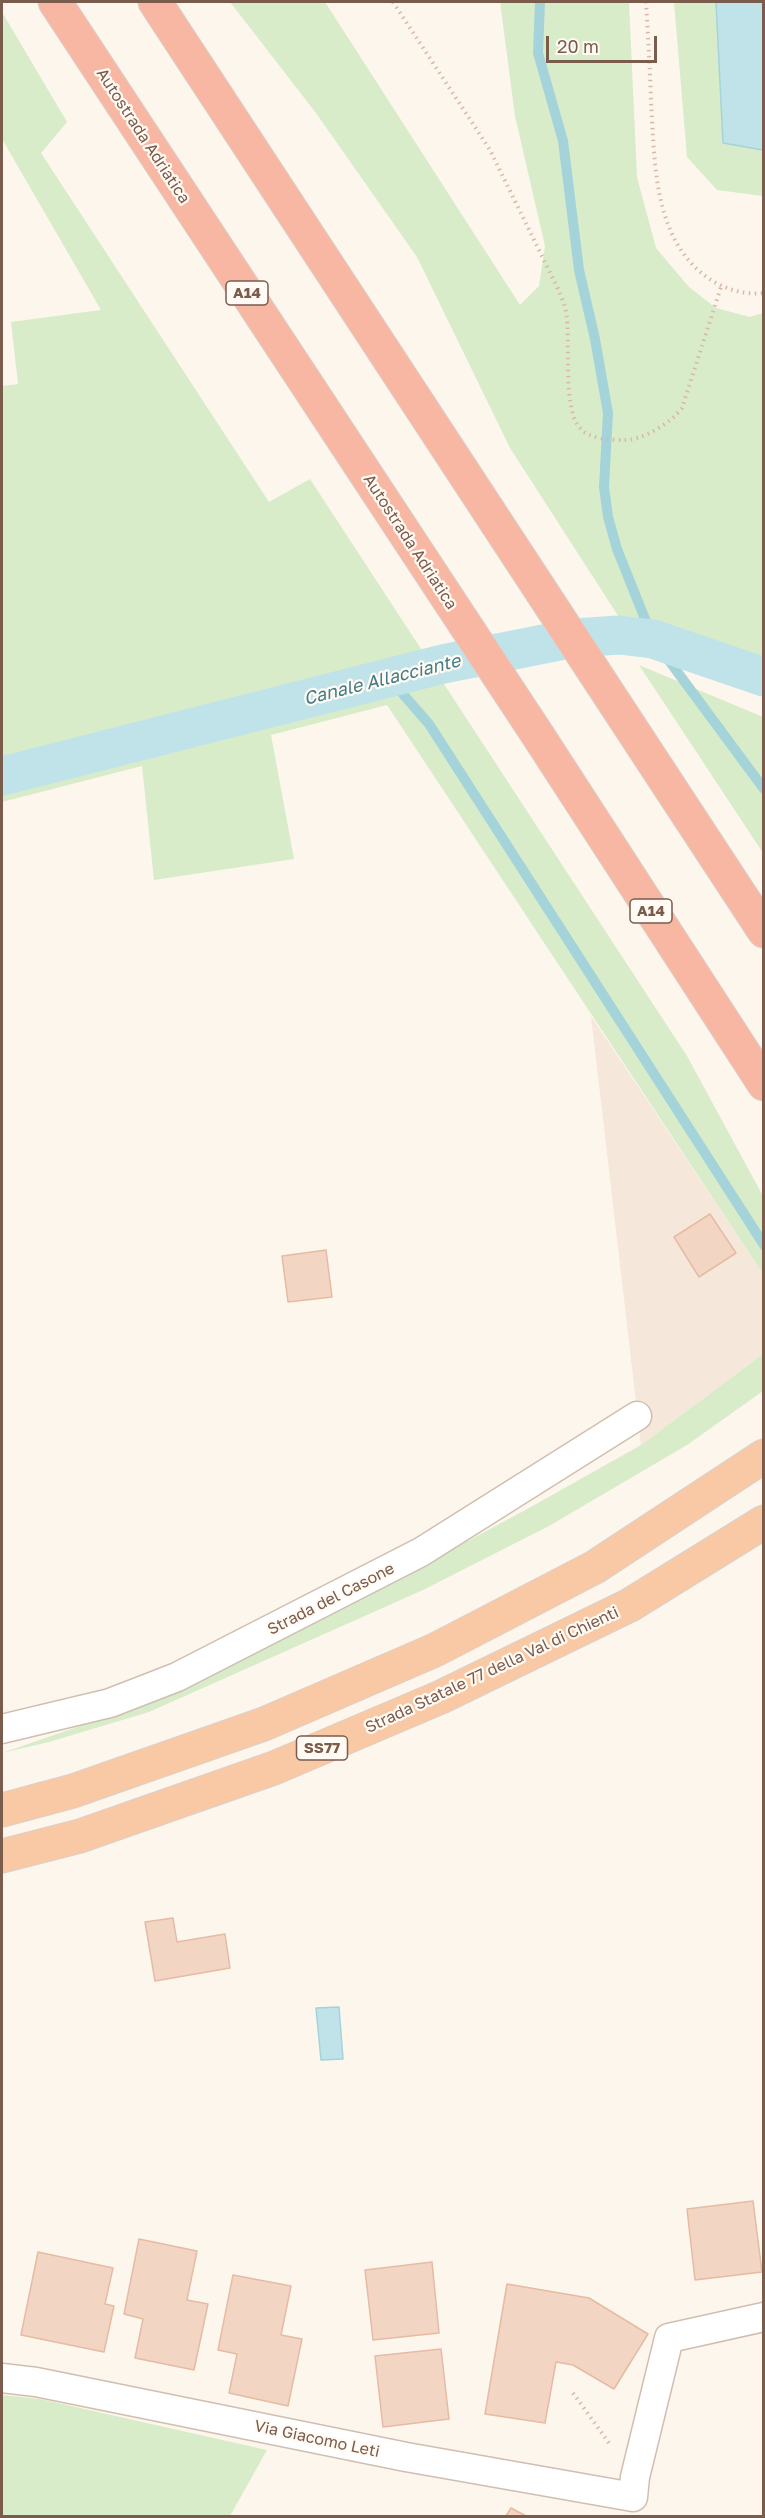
<!DOCTYPE html>
<style>
body{margin:0}
#map{position:relative;width:765px;height:2518px;overflow:hidden;background:#fdf6ec;font-family:"Golos Text",sans-serif}
canvas{display:block}
.frame{position:absolute;inset:0;border:3px solid #7a5c4d;pointer-events:none}
.scale{position:absolute;left:546px;top:36px;width:111px;height:27px;box-sizing:border-box;border:3px solid #7a5c4d;border-top:0;padding-left:8px;font-size:18px;line-height:21px;white-space:nowrap;color:#7a5c4d;-webkit-text-stroke:4px #fffaf3;paint-order:stroke}
</style>
<div id="map">
<canvas width="765" height="2518"></canvas>
<div class="frame"></div>
<div class="scale">20 m</div>
</div>
<script>
const context = document.querySelector('canvas').getContext('2d');
context.lineJoin = 'round';
function fill(path, color) { context.fillStyle = color; context.fill(path, 'evenodd'); }
function stroke(path, color, width, dash) { context.strokeStyle = color; context.lineWidth = width; context.lineCap = dash ? 'butt' : 'round'; context.setLineDash(dash || []); context.stroke(path); }
function label(font, color, halo, rows, align = 'center') {
  context.font = font + ' "Golos Text",sans-serif'; context.lineWidth = 4.5; context.setLineDash([]); context.textBaseline = 'middle'; context.strokeStyle = halo; context.fillStyle = color; for (const [text, x, y, turn = 0] of rows) {
    context.save(); context.translate(x, y); context.rotate((+turn || 0) * Math.PI / 180); context.textAlign = isNaN(turn) ? turn : align; if (halo) context.strokeText(text, 0, 0); context.fillText(text, 0, 0); context.restore();
  }
}
fill(new Path2D(`
 M 591,1016 L 763,1274 L 763,1354 L 641,1445 Z`), '#f5e8da');
fill(new Path2D(`
 M 230,2 L 325,2 L 520,305 L 539,286 L 545,246 L 515,116 L 500,2 L 629,2 L 637,177 L 656,248 L 689,287 L 716,308 L 750,317 L 763,313 L 763,659 L 656,622 L 624,625 L 510,448 L 417,257 L 316,113 Z
 M 674,2 L 716,2 L 723,143 L 763,150 L 763,196 L 717,190 L 687,157 Z
 M 2,12 L 67,122 L 41,153 L 269,502 L 310,479 L 687,1056 L 763,1196 L 763,1274 L 387,705 L 271,735 L 294,859 L 154,880 L 142,766 L 2,802 L 2,386 L 18,384 L 11,322 L 101,310 L 2,139 Z
 M 639,665 L 763,717 L 763,853 Z
 M 763,1354 L 763,1391 L 687,1445 L 549,1526 L 423,1590 L 149,1712 L 49,1742 L 2,1753 L 149,1702 L 209,1676 L 327,1617 L 529,1508 L 641,1445 Z
 M 2,2395 L 40,2399 L 267,2450 L 230,2516 L 2,2516 Z`), '#d8ecc9');
const water = new Path2D(`
 M 716,2 L 763,2 L 763,150 L 723,143 Z
 M 339,2007 L 343,2059 L 321,2060 L 316,2008 Z`);
fill(water, '#bfe3e8');
stroke(water, '#a5d3da', 1.5);
stroke(new Path2D(`
 M 540,2 L 538,53 L 563,141 L 579,270 L 595,339 L 608,413 L 604,487 L 608,517 L 617,549 L 653,639 L 764,789
 M 389,678 L 429,724 L 764,1245`), '#a5d3da', 10);
stroke(new Path2D(`
 M 2,776 L 443,664 L 574,638 L 619,635 L 653,639 L 764,677`), '#bfe3e8', 39);
const building = new Path2D(`
 M 710,1214 L 736,1253 L 699,1277 L 674,1237 Z
 M 326,1250 L 332,1297 L 288,1302 L 282,1256 Z
 M 173,1918 L 177,1942 L 225,1934 L 230,1968 L 155,1981 L 145,1922 Z
 M 753,2201 L 762,2272 L 695,2280 L 687,2209 Z
 M 139,2239 L 197,2251 L 187,2300 L 208,2304 L 194,2370 L 135,2358 L 143,2319 L 124,2314 Z
 M 38,2252 L 113,2268 L 105,2304 L 114,2306 L 104,2352 L 21,2335 Z
 M 432,2262 L 439,2333 L 373,2340 L 365,2270 Z
 M 233,2275 L 291,2286 L 281,2335 L 302,2339 L 288,2406 L 229,2393 L 237,2354 L 218,2350 Z
 M 507,2284 L 589,2298 L 648,2334 L 614,2389 L 573,2365 L 556,2362 L 545,2423 L 485,2414 Z
 M 441,2349 L 449,2419 L 383,2427 L 375,2356 Z
 M 511,2508 L 526,2516 L 506,2516 Z`);
fill(building, '#f3d5c3');
stroke(building, '#e6bba3', 1.5);
const minor = new Path2D(`
 M 2,1729 L 110,1703 L 177,1677 L 421,1552 L 637,1416
 M 2,2378 L 36,2382 L 406,2457 L 633,2497
 M 633,2497 L 635,2477 L 669,2338 L 764,2317`);
const trunk = new Path2D(`
 M 2,1810 L 73,1791 L 264,1724 L 435,1650 L 595,1567 L 764,1456
 M 2,1856 L 80,1836 L 274,1768 L 441,1697 L 630,1605 L 764,1522`);
const motorway = new Path2D(`
 M 55,2 L 539,737 L 764,1084
 M 155,2 L 764,931`);
stroke(minor, '#d1beb0', 31);
stroke(trunk, '#dad1cd', 35);
stroke(motorway, '#dad1cd', 35);
stroke(new Path2D(`
 M 393,2 L 490,150 L 558,289 C 561,296 564,303 566,311 C 571,339 562,409 580,428 C 589,439 610,440 623,440 C 642,441 671,423 682,408 L 721,287
 M 646,2 C 648,35 650,68 651,102 C 655,164 653,242 711,280 C 727,290 745,295 764,293
 M 573,2393 L 609,2443`), '#d9b8a5', 4, [1.5, 4.5]);
stroke(minor, '#fff', 28);
stroke(trunk, '#f9c8a4', 33);
stroke(motorway, '#f7b7a3', 33);
for (const [x, y, w] of [
 [247,293,42],
 [651,911,42],
 [322,1748,51]
]) { const box = new Path2D(); box.roundRect(x - w / 2, y - 12, w, 24, 4.5); context.fillStyle = '#fffaf3'; context.fill(box); stroke(box, '#7a5c4d', 1.5); }
label('bold 15px', '#7a5c4d', null, [
 ["A14",247,293],
 ["A14",651,911],
 ["SS77",322,1748]
]);
label('16px', '#7a5c4d', '#fffaf3', [
 ["Autostrada Adriatica",143,136,57],
 ["Autostrada Adriatica",410,542,57],
 ["Strada del Casone",331,1599,-27],
 ["Strada Statale 77 della Val di Chienti",492,1670,-25],
 ["Via Giacomo Leti",317,2439,12]
]);
label('italic 18px', '#437c86', '#fffaf3', [
 ["Canale Allacciante",382,680,-14]
]);
</script>
